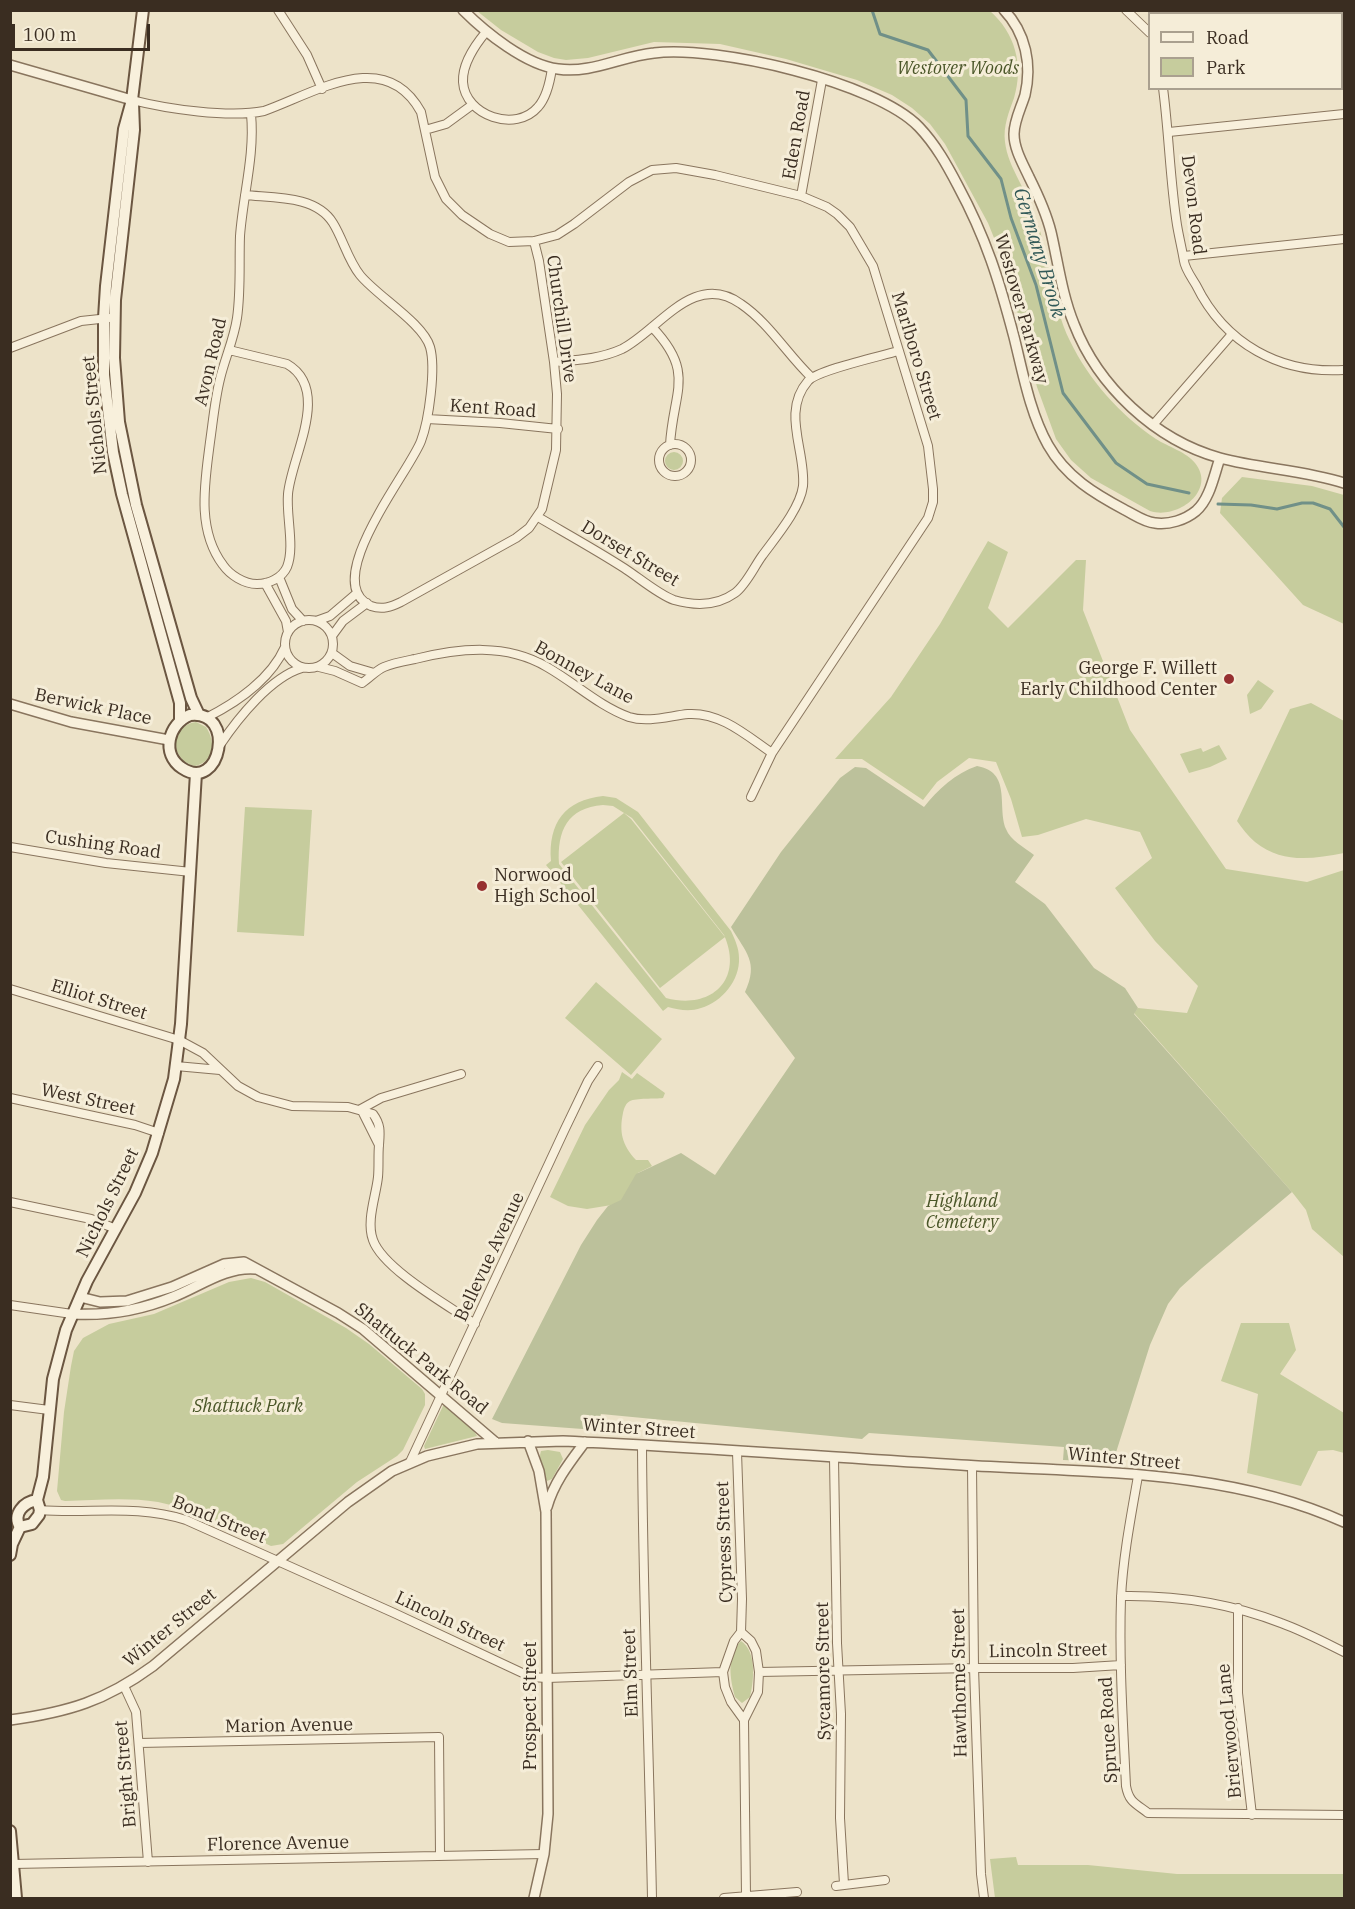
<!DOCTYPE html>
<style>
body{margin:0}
#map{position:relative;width:1355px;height:1909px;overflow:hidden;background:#ede3c9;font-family:"IBM Plex Serif",serif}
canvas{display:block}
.frame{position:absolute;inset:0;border:12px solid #3a2d21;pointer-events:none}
.legend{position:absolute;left:1148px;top:12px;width:195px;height:78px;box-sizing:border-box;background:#f5edd8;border:2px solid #aaa08f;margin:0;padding:8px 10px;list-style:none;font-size:18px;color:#3a2d21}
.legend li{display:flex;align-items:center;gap:12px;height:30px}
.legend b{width:30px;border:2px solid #aaa08f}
.scale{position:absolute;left:12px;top:24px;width:138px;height:27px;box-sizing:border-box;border:3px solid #3a2d21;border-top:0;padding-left:8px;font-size:18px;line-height:21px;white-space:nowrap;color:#3a2d21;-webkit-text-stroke:4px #f5edd8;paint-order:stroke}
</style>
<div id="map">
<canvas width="1355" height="1909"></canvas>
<div class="frame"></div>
<ul class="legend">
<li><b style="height:8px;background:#f8f0dc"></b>Road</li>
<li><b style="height:16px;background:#c6cc9d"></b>Park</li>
</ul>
<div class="scale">100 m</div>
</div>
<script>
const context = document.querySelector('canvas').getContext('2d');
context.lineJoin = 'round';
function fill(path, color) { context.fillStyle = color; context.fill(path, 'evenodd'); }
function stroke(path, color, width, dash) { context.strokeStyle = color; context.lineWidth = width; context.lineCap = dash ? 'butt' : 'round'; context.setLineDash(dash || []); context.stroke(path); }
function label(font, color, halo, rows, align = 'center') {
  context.font = font + ' "IBM Plex Serif",serif'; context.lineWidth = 6; context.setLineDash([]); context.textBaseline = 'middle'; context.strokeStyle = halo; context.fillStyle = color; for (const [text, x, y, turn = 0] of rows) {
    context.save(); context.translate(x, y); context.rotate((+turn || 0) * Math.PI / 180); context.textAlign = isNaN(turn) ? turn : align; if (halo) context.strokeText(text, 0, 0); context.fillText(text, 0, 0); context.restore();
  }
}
fill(new Path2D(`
 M 477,11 L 990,11 C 1015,33 1024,65 1014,98 C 1009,112 1003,126 1005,142 C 1008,168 1028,192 1036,218 C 1050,258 1051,302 1070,341 C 1089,380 1119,414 1156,439 C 1167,446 1188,453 1195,463 C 1217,490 1178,520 1150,511 L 1091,478 L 1071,460 L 1056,439 L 1037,387 L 1005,265 L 988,223 L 945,144 L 930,124 L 912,108 L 892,95 L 857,80 L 786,59 L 720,44 L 654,42 L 588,58 L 566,60 L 554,58 L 538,52 L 501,30 Z
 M665 461a9 9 0 1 1 18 0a9 9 0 1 1-18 0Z
 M 1242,477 L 1312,486 L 1344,495 L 1344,624 L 1303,605 L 1220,513 L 1222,498 Z
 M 988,541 L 1008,552 L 988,608 L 1008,628 L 1076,560 L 1086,560 L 1083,610 L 1130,730 L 1226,869 L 1307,882 L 1344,870 L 1344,1257 L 1312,1229 L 1306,1210 L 1292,1192 L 1134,1013 L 1138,1008 L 1187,1013 L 1198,986 L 1155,941 L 1115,888 L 1152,858 L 1140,832 L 1086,819 L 1038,835 L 1022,837 L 1011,799 L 996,762 L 969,758 L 937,782 L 923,800 L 862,759 L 835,759 L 891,697 L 940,624 Z
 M 1258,680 L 1274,691 L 1261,709 L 1250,714 L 1247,695 Z
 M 1311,703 L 1344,721 L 1344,853 C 1312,859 1283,864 1255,842 C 1248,836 1242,828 1237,821 L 1290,709 Z
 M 196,722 L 206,727 C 216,743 215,761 195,766 C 170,761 169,726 196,722 Z
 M 1219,745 L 1227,759 L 1210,767 L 1189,773 L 1180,754 L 1201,748 L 1203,752 Z
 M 603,796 L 616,798 L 638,812 L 731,931 C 735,940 739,948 739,958 C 740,980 722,1002 701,1008 C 690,1012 679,1010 668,1007 L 663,1011 L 546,865 L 551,861 C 548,823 565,800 603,796 ZM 603,805 L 613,806 L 632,818 L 724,935 C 744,980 711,1010 666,998 L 559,864 C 557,831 567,808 603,805 Z
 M 245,807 L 312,810 L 304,936 L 237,932 Z
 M 624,813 L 631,819 L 725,937 L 660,988 L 561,862 Z
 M 596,982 L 662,1039 L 631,1075 L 565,1018 Z
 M 622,1072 L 632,1079 L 637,1073 L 665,1093 L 663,1098 C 655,1099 636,1098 630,1101 C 626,1103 624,1108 623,1113 C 619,1132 622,1145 636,1160 L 648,1160 L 652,1166 L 638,1173 L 636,1201 L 587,1209 L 568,1206 L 550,1197 L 585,1125 L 609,1090 L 619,1080 Z
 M 251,1278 L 265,1282 L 346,1328 L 369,1344 L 422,1389 L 425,1394 L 425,1405 L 403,1450 L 397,1456 L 357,1482 L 283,1544 L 271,1546 C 235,1530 198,1510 158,1502 C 128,1497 95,1500 65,1501 L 61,1500 L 57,1491 L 64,1412 L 71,1366 L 74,1351 L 83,1338 L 109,1324 L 154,1314 L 229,1282 Z
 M 1241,1323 L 1289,1323 L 1296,1350 L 1280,1374 L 1344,1413 L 1344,1453 L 1333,1450 L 1318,1451 L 1301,1486 L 1247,1473 L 1258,1394 L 1221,1381 Z
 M 443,1406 L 447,1406 L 472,1428 L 477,1436 L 425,1449 L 424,1446 Z
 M 548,1450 L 560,1452 L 563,1459 L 552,1479 L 547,1481 C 542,1475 538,1459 541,1451 Z
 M 741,1641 C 757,1652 754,1680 750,1697 L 742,1703 L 735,1697 C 730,1679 726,1655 741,1641 Z
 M 1016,1857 L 1018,1865 L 1088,1865 L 1177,1874 L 1344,1874 L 1344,1898 L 995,1898 L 990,1859 Z`), '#c6cc9d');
fill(new Path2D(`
 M 977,766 C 1012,772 997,806 1006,829 C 1010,840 1025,848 1034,855 L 1015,882 L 1045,904 L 1094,968 L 1125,988 L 1138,1008 L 1134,1014 L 1292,1192 L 1202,1268 L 1180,1288 L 1168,1304 L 1150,1345 L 1113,1462 L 1063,1460 L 1064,1447 L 869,1433 L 862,1439 L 601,1414 L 596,1430 L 502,1423 L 492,1419 L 581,1245 L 597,1220 L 608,1206 L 621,1200 L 636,1174 L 681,1153 L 715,1175 L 795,1058 L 745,992 C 759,962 746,953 731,927 L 781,852 L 840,778 L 855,767 L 866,768 L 924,807 C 937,790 956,773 977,766 Z`), '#bcc19b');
stroke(new Path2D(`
 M 872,10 L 880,34 L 928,50 L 966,100 L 968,136 L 1001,179 L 1011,218 L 1036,285 L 1063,393 L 1116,463 L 1147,484 L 1189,493
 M 1218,504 L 1251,505 L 1277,509 L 1302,503 L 1313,503 L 1330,509 L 1344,527`), '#709088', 3);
const minor = new Path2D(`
 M 278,10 L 307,55 L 322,89
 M 1126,10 L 1150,33
 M 1162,14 L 1185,10
 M 486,32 C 475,45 462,65 463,82 C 465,116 516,133 538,107 C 547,97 550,82 552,68
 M 1163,88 C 1169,134 1170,180 1177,225 C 1179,237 1182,249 1184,261 C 1185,269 1192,278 1196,285 C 1225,344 1280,374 1344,370
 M 132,100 C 167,109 229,118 264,111 C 315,93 385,46 421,112 L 435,177 L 446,199 L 462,215 L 490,234 L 509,242 L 534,241 L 557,235 L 574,224 L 629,182 L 652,170 L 676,168 L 715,175 L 801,196 L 827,207 L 837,214 L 850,227 L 873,266 L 928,446 L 933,489 L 933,502 L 928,518 L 772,753 L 751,797
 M 425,130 L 446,124 L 472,105
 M 1169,132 L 1344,114
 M 245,195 C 273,198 316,195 333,223 C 343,239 348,260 360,275 C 377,296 423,323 430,347 C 436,368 429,420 421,441 C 410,471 318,583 371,606 C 382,610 391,607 401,602 L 516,538 L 529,528 L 542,509 L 556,450 L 557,394 L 554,362 L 539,261 L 534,241
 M 801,196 L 822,80
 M 1184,256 L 1344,239
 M 652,327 C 696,373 673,391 670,445
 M 10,348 L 81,321 L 109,318
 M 229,350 L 287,364 C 332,390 291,457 288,494 C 286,516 295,547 287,567 C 282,578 269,584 257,584 C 244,584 230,575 223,565 C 196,529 205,482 210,442 C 213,421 215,399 220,379 C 225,358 234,339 237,318 C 241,291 239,263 240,236 C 243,195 255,155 251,114
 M 554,362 C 577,360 600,359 622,349 C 659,330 694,270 741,304 C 769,323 787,354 811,377
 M 427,419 L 500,423 L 558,429
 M 1153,425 L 1232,334
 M659 460a16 16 0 1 1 32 0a16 16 0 1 1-32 0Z
 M 538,517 C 567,534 596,550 624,568 C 638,577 659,595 674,600 C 695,606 717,606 735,593 C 746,585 754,567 762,556 C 775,538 800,509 803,486 C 806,451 781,412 808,381 C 817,370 882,356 898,351
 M 279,577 L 292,609 L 303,621
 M 265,583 L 286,621 L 288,632
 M285 644a24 24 0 1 1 48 0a24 24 0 1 1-48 0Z
 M 316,621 L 330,616 L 357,593
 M 332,636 L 343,621 L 367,603
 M 332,653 L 350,666 L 374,673
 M 319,667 L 335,671 L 362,683 C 370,678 375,671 384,667 C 393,663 405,661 415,659 C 460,648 506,643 547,667 C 575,683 599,706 629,717 C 648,723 669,716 688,714 C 721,712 747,736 772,753
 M 206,718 C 236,703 271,679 285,647
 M 220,745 C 238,718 271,677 302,668
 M 10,847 L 106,863 L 191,872
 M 10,989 L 179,1040 L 203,1053 L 238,1086 L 258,1097 L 292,1106 L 348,1107 L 373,1114 C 381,1125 380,1132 379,1145 C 378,1155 379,1166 378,1177 C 376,1196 366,1221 373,1240 C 383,1269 449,1306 475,1324
 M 176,1066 L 220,1070
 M 10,1098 L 135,1125 L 159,1133
 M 361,1109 L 381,1098 L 461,1074
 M 361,1109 L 379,1145
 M 10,1202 L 91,1219 L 116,1229
 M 10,1305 L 72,1314
 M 10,1405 L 49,1410
 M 642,1446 C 643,1597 649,1748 652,1898
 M 737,1452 L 742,1599 L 741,1632 L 734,1641 L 723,1672 L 725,1687 L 731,1702 L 744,1720
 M 834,1458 L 837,1643 L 841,1714 L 840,1818 L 844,1884
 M 410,1462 L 564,1131 L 588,1081 L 598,1066
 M 972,1466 L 974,1668 L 981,1874 L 984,1898
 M 1138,1476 C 1131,1516 1123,1557 1121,1598 C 1119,1661 1123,1723 1126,1786 C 1129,1802 1135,1803 1148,1813 L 1344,1815
 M 40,1510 C 90,1514 136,1504 186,1520 L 394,1613 L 531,1677 L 547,1678 L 723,1672
 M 1121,1596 C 1176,1595 1230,1603 1281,1623 C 1303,1631 1324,1642 1344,1652
 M 1238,1608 L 1238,1693 L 1252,1815
 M 741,1632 L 751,1641 L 756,1651 L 759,1672 L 758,1692 L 744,1720 L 746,1896
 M 759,1672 L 974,1668 L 1073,1668 L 1121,1665
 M 124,1686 L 136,1712 L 148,1862
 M 139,1743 L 439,1737 L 440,1855
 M 13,1864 L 544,1854
 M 836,1886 L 885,1880
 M 724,1898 L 797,1892`);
const tertiary = new Path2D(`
 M 463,10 C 486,33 526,65 558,69 C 591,74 622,56 654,53 C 716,45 876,82 919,127 C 936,145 947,165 958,186 C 986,238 999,280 1014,337 C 1023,373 1030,413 1048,445 C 1066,477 1095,494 1125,510 C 1135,515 1144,522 1155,523 C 1169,525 1185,520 1196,511 C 1210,499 1214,475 1220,458
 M 1004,10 C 1026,33 1032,65 1025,95 C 1021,108 1014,121 1014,134 C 1014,149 1023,164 1029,177 C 1038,195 1046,212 1051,232 C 1058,262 1062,295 1074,324 C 1098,386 1155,440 1220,458 C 1261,469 1304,470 1344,483
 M 10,65 L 132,100
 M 10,704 L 71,722 L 169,740
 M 80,1297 L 100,1302 L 127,1301 L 172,1287 L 224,1264 L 244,1262 L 338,1313 L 363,1329 L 495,1442
 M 72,1314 C 108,1316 139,1311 173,1297 C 199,1287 226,1266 256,1269
 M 528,1441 L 539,1471 L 546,1512 L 548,1814 L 544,1854 L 534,1898
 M 547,1507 C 554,1482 570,1462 585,1442
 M 10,1720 C 69,1712 105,1701 153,1666 L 348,1502 L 392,1471 L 427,1456 L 477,1444 L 563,1441 C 696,1447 829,1457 961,1465 C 1089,1473 1225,1468 1344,1522`);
const secondary = new Path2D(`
 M 143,10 L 132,100 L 124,129 L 106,286 L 104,318 L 104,375 L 113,452 L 122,494 L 180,703 L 180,720
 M 133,103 L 134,130 L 115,300 L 114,358 L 119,422 L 136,505 L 191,698 L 199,715
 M 190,715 C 237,709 221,794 182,768 C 161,754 168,724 190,715 Z
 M 20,1527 L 32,1524 L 39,1515 L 40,1510 L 37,1500 L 43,1477 L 53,1379 L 66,1330 L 87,1281 L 135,1193 L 152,1153 L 174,1079 L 181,1024 L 196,773
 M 10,1555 L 12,1544 L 20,1527 C 12,1514 24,1502 37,1500
 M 10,1831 L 16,1898`);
stroke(minor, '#89755e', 10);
stroke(tertiary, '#89755e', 12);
stroke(secondary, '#6b5641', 14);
stroke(minor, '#f8f0dc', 8);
stroke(tertiary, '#f8f0dc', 9);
stroke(secondary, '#f8f0dc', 10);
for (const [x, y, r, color] of [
 [1229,679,6,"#963030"],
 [482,886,6,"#963030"]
]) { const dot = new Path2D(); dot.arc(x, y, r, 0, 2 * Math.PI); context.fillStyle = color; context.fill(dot); stroke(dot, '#f5edd8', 2); }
label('italic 18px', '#4a5628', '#f5edd8', [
 ["Westover Woods",958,69],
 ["Highland",962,1202],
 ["Cemetery",962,1223],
 ["Shattuck Park",248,1407]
]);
label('18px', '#3a2d21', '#f5edd8', [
 ["Eden Road",797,135,-80],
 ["Devon Road",1193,205,83],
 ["Westover Parkway",1021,309,74],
 ["Churchill Drive",561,319,82],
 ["Marlboro Street",916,356,73],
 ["Avon Road",211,362,-77],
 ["Kent Road",493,409,4],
 ["Nichols Street",95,415,-96],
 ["Dorset Street",630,554,31],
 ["Bonney Lane",584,673,29],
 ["Berwick Place",93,707,12],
 ["Cushing Road",103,845,8],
 ["Elliot Street",99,1000,17],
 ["West Street",88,1100,12],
 ["Nichols Street",108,1203,-64],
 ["Bellevue Avenue",490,1257,-65],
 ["Shattuck Park Road",421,1359,39],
 ["Winter Street",639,1429,4],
 ["Winter Street",1124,1459,5],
 ["Bond Street",219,1520,22],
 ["Cypress Street",725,1542,-92],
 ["Lincoln Street",450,1622,25],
 ["Winter Street",170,1628,-39],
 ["Lincoln Street",1048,1651,-1],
 ["Sycamore Street",824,1671,-91],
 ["Elm Street",631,1673,-92],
 ["Hawthorne Street",960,1683,-91],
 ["Prospect Street",531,1706,-90],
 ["Marion Avenue",289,1726,-1],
 ["Spruce Road",1109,1730,-93],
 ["Brierwood Lane",1230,1731,-95],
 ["Bright Street",126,1774,-95],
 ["Florence Avenue",278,1844,-1]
]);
label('18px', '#3a2d21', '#f5edd8', [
 ["George F. Willett",1217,669],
 ["Early Childhood Center",1217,690],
 ["Norwood",494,876,"left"],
 ["High School",494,897,"left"]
], 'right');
label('italic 20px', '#315957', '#f5edd8', [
 ["Germany Brook",1039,253,73]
]);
</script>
